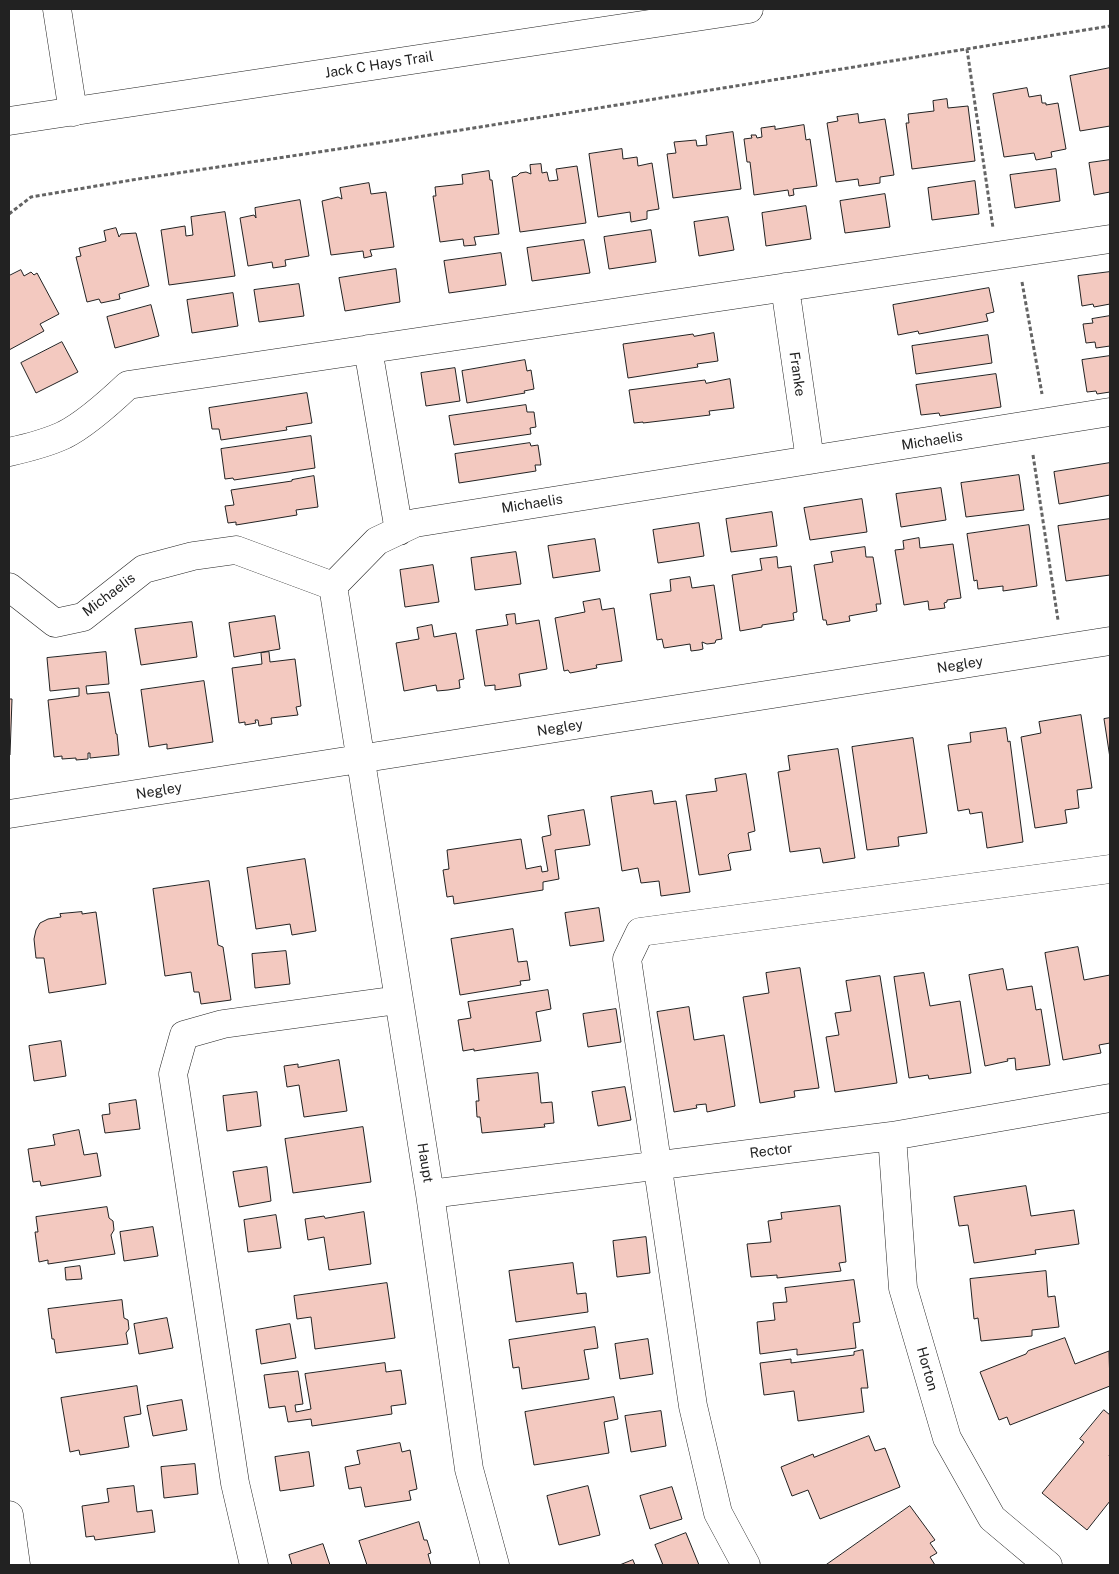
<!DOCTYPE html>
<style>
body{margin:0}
#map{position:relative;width:1119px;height:1574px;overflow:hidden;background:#fff;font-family:"Public Sans",sans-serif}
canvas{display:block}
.frame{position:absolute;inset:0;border:10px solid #222;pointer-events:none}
</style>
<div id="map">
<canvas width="1119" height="1574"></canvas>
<div class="frame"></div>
</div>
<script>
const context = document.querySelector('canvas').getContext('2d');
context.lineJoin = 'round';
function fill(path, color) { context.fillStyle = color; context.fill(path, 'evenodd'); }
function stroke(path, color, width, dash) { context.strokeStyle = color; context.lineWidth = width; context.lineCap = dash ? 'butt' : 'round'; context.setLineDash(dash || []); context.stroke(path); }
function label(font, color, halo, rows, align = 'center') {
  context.font = font + ' "Public Sans",sans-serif'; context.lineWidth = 4; context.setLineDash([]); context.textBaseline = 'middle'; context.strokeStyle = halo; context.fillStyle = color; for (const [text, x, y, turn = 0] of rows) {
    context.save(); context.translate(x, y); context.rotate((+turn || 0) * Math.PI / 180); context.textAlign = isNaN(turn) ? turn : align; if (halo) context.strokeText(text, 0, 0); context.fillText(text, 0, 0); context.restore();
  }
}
const building = new Path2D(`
 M 1110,68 L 1110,126 L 1080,131 L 1070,76 Z
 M 1027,88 L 1029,97 L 1041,95 L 1042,103 L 1046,103 L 1046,105 L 1058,103 L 1066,149 L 1051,152 L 1052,157 L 1036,160 L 1034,153 L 1004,157 L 993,94 Z
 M 947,99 L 948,108 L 968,106 L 975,161 L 912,169 L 906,123 L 909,123 L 908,114 L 934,111 L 933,101 Z
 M 858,114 L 859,123 L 885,119 L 894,175 L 880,177 L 880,183 L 859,186 L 858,179 L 836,182 L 827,123 L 838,121 L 837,117 Z
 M 804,125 L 806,140 L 810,139 L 817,186 L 793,189 L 794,195 L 789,196 L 788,190 L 754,195 L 750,162 L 747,162 L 744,139 L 752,138 L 751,135 L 756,135 L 757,138 L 762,137 L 761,128 L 775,126 L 775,129 Z
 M 733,132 L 741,189 L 673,198 L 667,154 L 676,153 L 674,142 L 696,140 L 697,146 L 707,145 L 706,136 Z
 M 622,149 L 623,159 L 637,157 L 638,166 L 652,163 L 659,209 L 647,211 L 647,219 L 631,222 L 630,212 L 598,217 L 589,154 Z
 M 1110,160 L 1110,192 L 1094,195 L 1089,163 Z
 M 541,164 L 542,173 L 547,172 L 549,181 L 558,180 L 556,169 L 577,166 L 586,223 L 520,232 L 512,177 L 517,176 L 520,173 L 526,172 L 531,174 L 530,165 Z
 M 1056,169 L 1060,201 L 1015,208 L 1010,175 Z
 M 489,171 L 490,180 L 492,180 L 499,234 L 474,237 L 476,245 L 464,246 L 463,239 L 440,242 L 433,196 L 436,196 L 435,187 L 463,184 L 462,175 Z
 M 975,181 L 979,214 L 932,220 L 928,188 Z
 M 369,183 L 371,194 L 386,192 L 394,247 L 370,250 L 372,256 L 364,258 L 363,251 L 331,255 L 322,201 L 338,197 L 342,199 L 340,188 Z
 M 885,194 L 890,227 L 845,233 L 840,201 Z
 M 300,200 L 309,256 L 285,260 L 286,266 L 273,268 L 272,262 L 248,266 L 240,218 L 254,215 L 256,218 L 255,208 Z
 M 806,206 L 811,239 L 766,246 L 762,213 Z
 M 225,212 L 235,276 L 169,285 L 161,230 L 185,226 L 186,236 L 193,235 L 191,217 Z
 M 728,217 L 734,250 L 699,256 L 694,222 Z
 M 116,228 L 119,237 L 121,234 L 136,233 L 149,286 L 119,294 L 120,299 L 101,303 L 99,299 L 87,302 L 76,257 L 81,256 L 79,248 L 106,241 L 104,231 Z
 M 651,230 L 656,262 L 609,269 L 604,237 Z
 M 584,240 L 590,273 L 532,281 L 527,248 Z
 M 501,253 L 506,285 L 449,293 L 444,261 Z
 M 396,269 L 400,302 L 345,311 L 339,278 Z
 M 21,270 L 24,276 L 31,272 L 34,275 L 37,273 L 59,314 L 40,324 L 44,331 L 9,350 L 9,276 Z
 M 1110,272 L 1110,304 L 1094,307 L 1093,304 L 1082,306 L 1078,276 Z
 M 299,284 L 304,316 L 259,322 L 254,290 Z
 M 989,288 L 994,312 L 986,314 L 988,321 L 919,334 L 918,331 L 898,335 L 893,305 Z
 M 233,293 L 238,326 L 192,333 L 187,300 Z
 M 151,305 L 159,336 L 115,348 L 107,317 Z
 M 1110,316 L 1110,346 L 1096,348 L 1095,342 L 1086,343 L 1083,324 L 1093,323 L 1092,319 Z
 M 714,333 L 718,361 L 697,364 L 698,367 L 628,378 L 623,344 L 693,334 L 694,336 Z
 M 988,335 L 992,363 L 916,374 L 912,346 Z
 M 62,342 L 78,372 L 36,393 L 21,363 Z
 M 1110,356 L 1110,392 L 1097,394 L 1096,391 L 1087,392 L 1082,360 Z
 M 525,360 L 527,371 L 531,370 L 534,389 L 524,391 L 525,393 L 467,403 L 462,371 Z
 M 455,368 L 460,401 L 426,406 L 421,373 Z
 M 996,374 L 1001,407 L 940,416 L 939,413 L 921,415 L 916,385 Z
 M 730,379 L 734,408 L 709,411 L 710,415 L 643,423 L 643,422 L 634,423 L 629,390 L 705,380 L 706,383 Z
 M 307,393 L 312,423 L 286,427 L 287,430 L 221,440 L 219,429 L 212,429 L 209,408 Z
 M 526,405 L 527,412 L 534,412 L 536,427 L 530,428 L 531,434 L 454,445 L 449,416 Z
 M 311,436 L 315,468 L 234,480 L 233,478 L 225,479 L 221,449 Z
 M 530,443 L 531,446 L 538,445 L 541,465 L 535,465 L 536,471 L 459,483 L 455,454 Z
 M 1110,463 L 1110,495 L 1059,504 L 1054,472 Z
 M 1019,475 L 1024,510 L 966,517 L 961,483 Z
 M 314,476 L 318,507 L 296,510 L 297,515 L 236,525 L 236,522 L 228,523 L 225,506 L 234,505 L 231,490 L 292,481 L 292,480 Z
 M 941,488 L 946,520 L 901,527 L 896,494 Z
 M 862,499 L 867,532 L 810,540 L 804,508 Z
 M 772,512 L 777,546 L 731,552 L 726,519 Z
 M 1110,519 L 1110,575 L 1066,581 L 1058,526 Z
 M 699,523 L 704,556 L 658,563 L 653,530 Z
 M 1029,525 L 1037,586 L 1003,591 L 1003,586 L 978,589 L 977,580 L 974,581 L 967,534 Z
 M 919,538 L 920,548 L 953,544 L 961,598 L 947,600 L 947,602 L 944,603 L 945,608 L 929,610 L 928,601 L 904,605 L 895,550 L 904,549 L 903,541 Z
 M 595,539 L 600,571 L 553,578 L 548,546 Z
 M 865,547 L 866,557 L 873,557 L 881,604 L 876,604 L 877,611 L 849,616 L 850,621 L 827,625 L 826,620 L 823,620 L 814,565 L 833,562 L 831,552 Z
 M 516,552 L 521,584 L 475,590 L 471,558 Z
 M 777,557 L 778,568 L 791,566 L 797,612 L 793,613 L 794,620 L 762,625 L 762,627 L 740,631 L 732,575 L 762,570 L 760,559 Z
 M 433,565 L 439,602 L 405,607 L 400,570 Z
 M 690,577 L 692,588 L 714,585 L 722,639 L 716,640 L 715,643 L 707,644 L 702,642 L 703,649 L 699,650 L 691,651 L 690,644 L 664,648 L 662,639 L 657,640 L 650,594 L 671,591 L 670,580 Z
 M 600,599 L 602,610 L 614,608 L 622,661 L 596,665 L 597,668 L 570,673 L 568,670 L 564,671 L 555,618 L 585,612 L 583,602 Z
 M 515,614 L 516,624 L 539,620 L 547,669 L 519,674 L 521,686 L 495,690 L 495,685 L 485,686 L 476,630 L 508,625 L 506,615 Z
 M 275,616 L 280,649 L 234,657 L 229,623 Z
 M 192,622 L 197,657 L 141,665 L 135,629 Z
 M 432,625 L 434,637 L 456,633 L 464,679 L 459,680 L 460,688 L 448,690 L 437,691 L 436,685 L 404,691 L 396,643 L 419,639 L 417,628 Z
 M 106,652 L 109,684 L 86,686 L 87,694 L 109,692 L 116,734 L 117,734 L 119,755 L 90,758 L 90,753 L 88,753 L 88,759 L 76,760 L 76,758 L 62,759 L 62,756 L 54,757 L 48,700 L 79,696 L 79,688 L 50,691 L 47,658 Z
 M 269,652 L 270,662 L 295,659 L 301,706 L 296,707 L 298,715 L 271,718 L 272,724 L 259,726 L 258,720 L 255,720 L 256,723 L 245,725 L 245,722 L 239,723 L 232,668 L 262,664 L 261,653 Z
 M 204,681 L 213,742 L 167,749 L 167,744 L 149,747 L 141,690 Z
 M 9,699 L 12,699 L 10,755 L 9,755 Z
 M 1081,715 L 1092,788 L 1077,790 L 1079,808 L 1065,810 L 1067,823 L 1035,828 L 1021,737 L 1041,733 L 1039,722 Z
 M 1110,718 L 1110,758 L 1104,719 Z
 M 1006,728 L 1008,742 L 1010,741 L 1023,842 L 987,848 L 982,812 L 970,814 L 969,809 L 958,811 L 948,745 L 971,742 L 970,733 Z
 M 913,738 L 927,833 L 898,837 L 899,846 L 867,850 L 852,747 Z
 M 838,749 L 855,858 L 823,863 L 820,848 L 790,852 L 778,772 L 790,770 L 788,756 Z
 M 746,774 L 755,831 L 748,833 L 751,850 L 730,853 L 728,855 L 731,870 L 699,875 L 686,795 L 717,791 L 715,779 Z
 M 652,791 L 654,804 L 676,801 L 690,892 L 661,896 L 659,881 L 641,883 L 638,868 L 622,871 L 611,797 Z
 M 584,810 L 590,845 L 555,850 L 559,879 L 543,882 L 543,890 L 454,904 L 453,896 L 447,897 L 443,870 L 449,869 L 447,850 L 521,839 L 526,869 L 541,866 L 542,872 L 548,871 L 542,837 L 551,835 L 548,816 Z
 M 305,859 L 316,931 L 292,935 L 290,924 L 256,929 L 247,868 Z
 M 209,881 L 218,945 L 223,947 L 231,1000 L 201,1004 L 199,992 L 194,992 L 191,972 L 165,976 L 153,889 Z
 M 599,908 L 604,941 L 570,946 L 565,913 Z
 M 82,912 L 82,914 L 96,912 L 106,984 L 49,993 L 44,958 L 36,958 L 34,939 L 36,930 L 40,923 L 48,919 L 61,917 L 60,914 Z
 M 513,929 L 518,962 L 527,961 L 530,980 L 520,981 L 521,985 L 460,995 L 451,939 Z
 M 1078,947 L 1084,980 L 1110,975 L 1110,1043 L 1099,1045 L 1101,1053 L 1063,1060 L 1045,953 Z
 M 286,951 L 290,984 L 255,988 L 252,954 Z
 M 800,968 L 819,1088 L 794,1091 L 795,1097 L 760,1103 L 743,997 L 769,993 L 766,973 Z
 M 1003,969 L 1007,990 L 1032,986 L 1036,1010 L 1041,1009 L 1050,1065 L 1016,1070 L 1015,1058 L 1007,1059 L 1008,1061 L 985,1066 L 969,975 Z
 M 924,973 L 930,1006 L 960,1001 L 971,1073 L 929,1079 L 928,1075 L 909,1078 L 894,977 Z
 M 880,976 L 897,1083 L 835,1092 L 826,1037 L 839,1035 L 835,1013 L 851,1011 L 846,981 Z
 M 548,990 L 551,1009 L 536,1012 L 541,1041 L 474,1051 L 474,1049 L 463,1051 L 458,1020 L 471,1018 L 468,1002 Z
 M 689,1007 L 694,1040 L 724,1035 L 735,1106 L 707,1112 L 706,1104 L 696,1105 L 697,1108 L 674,1112 L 657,1012 Z
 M 616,1009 L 621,1042 L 588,1047 L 583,1014 Z
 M 61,1041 L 66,1076 L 34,1081 L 29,1046 Z
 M 339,1060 L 347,1111 L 304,1117 L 299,1085 L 287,1087 L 284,1066 L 298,1064 L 298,1067 Z
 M 538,1073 L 541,1103 L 552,1102 L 554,1123 L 544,1124 L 545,1127 L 482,1133 L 480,1117 L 477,1117 L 476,1101 L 479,1101 L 477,1079 Z
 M 625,1087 L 631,1120 L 598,1126 L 592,1092 Z
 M 257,1092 L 261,1126 L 227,1131 L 223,1096 Z
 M 136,1100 L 140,1129 L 105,1133 L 102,1115 L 110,1114 L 109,1104 Z
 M 363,1127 L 371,1182 L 293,1193 L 285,1139 Z
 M 79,1130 L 84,1155 L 97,1153 L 101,1176 L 41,1186 L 40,1181 L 33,1182 L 28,1149 L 55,1145 L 53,1135 Z
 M 267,1167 L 271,1201 L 239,1207 L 233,1172 Z
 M 1026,1186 L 1031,1216 L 1074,1210 L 1079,1244 L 1035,1250 L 1036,1254 L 974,1263 L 968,1225 L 959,1226 L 954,1197 Z
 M 840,1206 L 846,1262 L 839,1263 L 841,1271 L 777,1278 L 777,1275 L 751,1277 L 747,1244 L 771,1242 L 768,1221 L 782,1219 L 781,1213 Z
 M 107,1207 L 109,1218 L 113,1221 L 114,1230 L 111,1235 L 115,1254 L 48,1264 L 48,1260 L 39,1262 L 35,1232 L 38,1232 L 36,1217 Z
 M 364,1212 L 371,1264 L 329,1270 L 324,1237 L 308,1240 L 305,1219 L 324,1216 L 325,1218 Z
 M 276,1215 L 281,1248 L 248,1252 L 244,1220 Z
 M 153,1227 L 158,1256 L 124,1261 L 120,1232 Z
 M 646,1237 L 650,1273 L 617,1277 L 613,1241 Z
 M 573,1263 L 577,1294 L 586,1293 L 588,1312 L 516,1322 L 509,1271 Z
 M 80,1266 L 82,1279 L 66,1280 L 65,1268 Z
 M 1046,1271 L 1048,1297 L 1055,1296 L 1059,1327 L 1032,1330 L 1032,1336 L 981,1341 L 978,1318 L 974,1319 L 970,1279 Z
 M 854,1280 L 860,1322 L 853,1323 L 856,1348 L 797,1355 L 797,1349 L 760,1354 L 757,1322 L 775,1320 L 773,1303 L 787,1302 L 785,1288 Z
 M 387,1283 L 395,1338 L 315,1349 L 311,1317 L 297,1319 L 294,1296 Z
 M 122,1300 L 124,1318 L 128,1320 L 129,1329 L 126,1333 L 128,1344 L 56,1353 L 54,1339 L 52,1339 L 48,1309 Z
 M 167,1318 L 173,1348 L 139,1354 L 134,1324 Z
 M 290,1324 L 296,1358 L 261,1364 L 256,1330 Z
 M 595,1327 L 598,1348 L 584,1350 L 589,1379 L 522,1389 L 519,1367 L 513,1368 L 509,1340 Z
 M 1065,1338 L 1075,1364 L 1109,1351 L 1110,1386 L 1010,1425 L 1007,1417 L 999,1420 L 980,1372 L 1026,1354 L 1028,1351 Z
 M 648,1339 L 653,1374 L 620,1379 L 615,1344 Z
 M 863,1350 L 868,1388 L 861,1388 L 864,1412 L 798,1421 L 794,1391 L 764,1395 L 760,1363 L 791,1359 L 791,1363 L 854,1355 L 854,1352 Z
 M 385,1363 L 386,1372 L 401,1370 L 406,1404 L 391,1406 L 392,1414 L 312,1426 L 311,1419 L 288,1422 L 285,1406 L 269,1408 L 264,1375 L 298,1371 L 303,1404 L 295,1405 L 296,1412 L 311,1409 L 305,1374 Z
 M 137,1386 L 141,1414 L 124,1417 L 129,1447 L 80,1455 L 79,1450 L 70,1452 L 61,1398 Z
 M 614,1397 L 618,1419 L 604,1422 L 609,1453 L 534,1465 L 525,1412 Z
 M 182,1400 L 187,1430 L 153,1436 L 147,1406 Z
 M 1104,1410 L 1110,1415 L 1110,1454 L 1109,1456 L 1110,1457 L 1110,1501 L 1087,1530 L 1042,1493 L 1084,1442 L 1080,1439 Z
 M 661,1411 L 666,1446 L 631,1452 L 625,1416 Z
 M 869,1436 L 875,1451 L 885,1448 L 900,1487 L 820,1519 L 808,1490 L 792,1496 L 781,1467 L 813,1454 L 814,1457 Z
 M 400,1443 L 402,1452 L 410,1450 L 417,1489 L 409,1491 L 411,1500 L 365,1507 L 361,1487 L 349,1489 L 345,1467 L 360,1464 L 357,1451 Z
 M 309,1452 L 314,1486 L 280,1491 L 275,1457 Z
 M 195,1464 L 198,1494 L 164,1498 L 161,1467 Z
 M 134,1486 L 137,1512 L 152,1510 L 155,1532 L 95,1540 L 94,1536 L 86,1537 L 82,1506 L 109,1502 L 107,1489 Z
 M 588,1486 L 600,1535 L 559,1545 L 547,1496 Z
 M 672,1487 L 682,1519 L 650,1529 L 640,1496 Z
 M 910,1506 L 935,1540 L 930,1543 L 937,1553 L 930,1557 L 935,1565 L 826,1565 Z
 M 419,1522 L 424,1540 L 427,1540 L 431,1553 L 428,1554 L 431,1565 L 367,1565 L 359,1541 Z
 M 686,1533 L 699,1565 L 663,1565 L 655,1545 Z
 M 323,1544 L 330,1565 L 292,1565 L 289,1555 Z
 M 633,1560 L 635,1565 L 620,1565 Z`);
fill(building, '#f3c9c0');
stroke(building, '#222', 1);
const minor = new Path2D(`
 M 57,9 L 73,112
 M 785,287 L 810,460
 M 368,349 L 399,531
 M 9,452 C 27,448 47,443 64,435 C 86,424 110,402 128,385 L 1110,239
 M 333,586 L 430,1194 L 469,1469 L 495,1565
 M 333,586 L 377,541 L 415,523 L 1110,412
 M 9,587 L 55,623 L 83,617 L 144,569 L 193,556 L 236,550 L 333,586
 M 9,814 L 1110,641
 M 892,1136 L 903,1288 L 947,1438 L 992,1518 L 1048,1565
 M 430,1194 L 892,1136 L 1110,1098
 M 9,1515 L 16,1565
 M 254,1565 L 235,1483 L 173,1074 L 184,1035 L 223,1024 L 398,1000
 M 746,1565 L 718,1513 L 693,1406 L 627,959 L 640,932 L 1110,869`);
const major = new Path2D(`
 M 9,121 L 749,9`);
stroke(minor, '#222', 29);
stroke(major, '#222', 29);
stroke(new Path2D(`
 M 967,49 L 993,228
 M 9,214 L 31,197 L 138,179 L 405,139 L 1110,26
 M 1022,282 L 1042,394
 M 1033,455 L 1058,620`), '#646464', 3, [4, 2.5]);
stroke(minor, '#fff', 28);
stroke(major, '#fff', 28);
label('14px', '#222', '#fff', [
 ["Jack C Hays Trail",379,65,-9],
 ["Franke",797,374,82],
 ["Michaelis",932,441,-9],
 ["Michaelis",532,504,-9],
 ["Michaelis",109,595,-37],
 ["Negley",960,665,-9],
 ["Negley",560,728,-9],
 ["Negley",159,791,-9],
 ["Rector",771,1151,-7],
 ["Haupt",425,1163,81],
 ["Horton",927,1369,74]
]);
</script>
